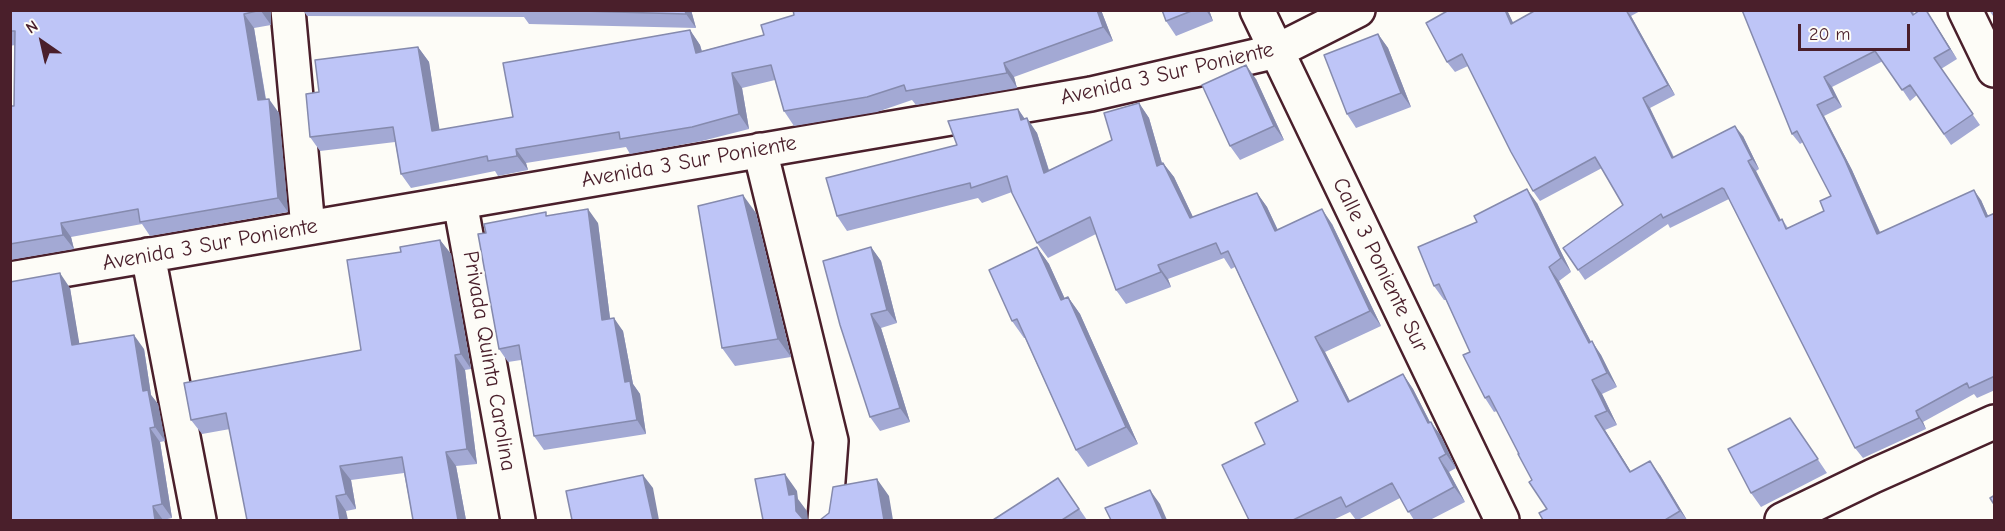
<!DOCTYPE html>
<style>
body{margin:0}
#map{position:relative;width:2005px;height:531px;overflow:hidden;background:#fdfcf7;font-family:"Comic Neue",sans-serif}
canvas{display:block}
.frame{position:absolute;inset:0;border:12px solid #4a1f2b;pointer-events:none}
.north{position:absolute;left:12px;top:12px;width:60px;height:60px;-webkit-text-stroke:4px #fdfcf7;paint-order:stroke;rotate:326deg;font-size:16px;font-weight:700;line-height:24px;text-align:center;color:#4a1f2b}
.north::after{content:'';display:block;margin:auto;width:21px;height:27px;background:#4a1f2b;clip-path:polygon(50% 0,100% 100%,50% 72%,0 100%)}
.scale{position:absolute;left:1798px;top:24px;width:112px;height:27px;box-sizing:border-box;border:3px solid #4a1f2b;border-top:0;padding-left:8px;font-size:18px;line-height:21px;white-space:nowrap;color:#4a1f2b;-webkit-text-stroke:4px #fdfcf7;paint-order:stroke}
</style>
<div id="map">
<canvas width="2005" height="531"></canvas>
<div class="frame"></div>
<div class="north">N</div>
<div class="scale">20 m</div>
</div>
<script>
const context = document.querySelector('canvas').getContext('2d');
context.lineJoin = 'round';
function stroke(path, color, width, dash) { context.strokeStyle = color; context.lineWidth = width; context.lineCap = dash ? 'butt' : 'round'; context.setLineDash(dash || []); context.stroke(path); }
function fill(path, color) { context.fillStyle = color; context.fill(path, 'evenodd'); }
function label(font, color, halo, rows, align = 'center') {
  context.font = font + ' "Comic Neue",sans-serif'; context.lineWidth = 5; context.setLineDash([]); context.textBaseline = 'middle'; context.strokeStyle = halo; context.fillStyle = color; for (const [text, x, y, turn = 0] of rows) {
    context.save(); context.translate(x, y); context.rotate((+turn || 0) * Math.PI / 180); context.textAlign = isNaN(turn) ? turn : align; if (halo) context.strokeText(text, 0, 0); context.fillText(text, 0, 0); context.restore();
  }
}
const minor = new Path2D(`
 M 288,10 L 308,228
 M 1257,10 L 1502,520
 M 1965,10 L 1994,70
 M 760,150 L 831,441 L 825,520
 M 460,202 L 518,520
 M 148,255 L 199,520
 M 10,279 L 1091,94 L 1277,51 L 1358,10
 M 1782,520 L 1873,476 L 1994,422`);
stroke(minor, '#4a1f2b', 38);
stroke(minor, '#fdfcf7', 33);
fill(new Path2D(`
 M 10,10 L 271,10 L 271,25 L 254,28 L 266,99 L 279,113 L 288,212 L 150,236 L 142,224 L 71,237 L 74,249 L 10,260 L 10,106 L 14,106 L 15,45 L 10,46 Z
 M 303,10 L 691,10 L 696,28 L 529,24 L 524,17 L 307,16 Z
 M 1101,10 L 1113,41 L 1014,77 L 1017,88 L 916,105 L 912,100 L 877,112 L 794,126 L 784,111 L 775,80 L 742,88 L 749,129 L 702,141 L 630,154 L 626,147 L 526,163 L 528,170 L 498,176 L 495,171 L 411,188 L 401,174 L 395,142 L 320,151 L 310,137 L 319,92 L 418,47 L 429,62 L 439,130 L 513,117 L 690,30 L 700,45 L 702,51 L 764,35 L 794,15 Z
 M 1162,10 L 1209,10 L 1213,21 L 1176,36 L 1166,21 Z
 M 1449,10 L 1507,10 L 1513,23 L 1536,10 L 1642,10 L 1631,16 L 1675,95 L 1650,108 L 1674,157 L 1743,136 L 1759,169 L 1756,171 L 1781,220 L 1782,219 L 1788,228 L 1824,211 L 1831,196 L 1803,142 L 1800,144 L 1792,134 L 1742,10 L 1913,10 L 1914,14 L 1932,19 L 1957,59 L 1941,69 L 1980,125 L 1951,145 L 1917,95 L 1910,101 L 1883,61 L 1832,87 L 1842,107 L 1824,116 L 1852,170 L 1880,232 L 1981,200 L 1988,216 L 1995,213 L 1995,390 L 1977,398 L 1974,394 L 1923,422 L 1926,429 L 1863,458 L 1855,448 L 1729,199 L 1670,228 L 1668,224 L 1585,280 L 1563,248 L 1623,205 L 1602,168 L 1540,201 L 1533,191 L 1468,66 L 1455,72 L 1447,62 Z
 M 1989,10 L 1995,10 L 1995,19 Z
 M 1378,34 L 1388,48 L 1411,107 L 1356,128 L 1347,114 Z
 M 1256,79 L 1284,140 L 1240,160 L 1230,146 Z
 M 1139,103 L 1149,118 L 1162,163 L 1163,163 L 1174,177 L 1193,217 L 1257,193 L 1267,207 L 1278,230 L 1332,224 L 1381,326 L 1325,352 L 1350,401 L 1403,374 L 1413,389 L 1430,422 L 1441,436 L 1456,468 L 1449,472 L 1465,502 L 1430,520 L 1414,520 L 1400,498 L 1358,520 L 1356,520 L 1350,512 L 1333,520 L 1249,520 L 1265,444 L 1298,401 L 1235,267 L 1231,269 L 1224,258 L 1168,279 L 1171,287 L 1126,304 L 1116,290 L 1096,234 L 1048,258 L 1037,243 L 1012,192 L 982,203 L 978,198 L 847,231 L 837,216 L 1018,109 L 1025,119 L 1037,133 L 1049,170 L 1112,140 Z
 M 1537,203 L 1571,272 L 1559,281 L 1591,342 L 1601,355 L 1617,387 L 1602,394 L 1617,425 L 1605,430 L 1631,472 L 1660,475 L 1687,520 L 1543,520 L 1547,509 L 1497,411 L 1494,412 L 1485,398 L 1470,352 L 1446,300 L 1444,300 L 1434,286 Z
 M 756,213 L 791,357 L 735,366 L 722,348 Z
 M 548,216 L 598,223 L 610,318 L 623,331 L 633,384 L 640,394 L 646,434 L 544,450 L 534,436 L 521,360 L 508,362 L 499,349 L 486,233 Z
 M 440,240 L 451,254 L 471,369 L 465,370 L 477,464 L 456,466 L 466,520 L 413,520 L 404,473 L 351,480 L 356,509 L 346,511 L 230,429 L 202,434 L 191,420 L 361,350 L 401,252 Z
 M 871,247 L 881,261 L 897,323 L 881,328 L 910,422 L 880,431 L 870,417 Z
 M 1037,247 L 1049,264 L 1065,299 L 1068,297 L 1080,314 L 1138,444 L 1088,467 L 1076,450 L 1025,338 L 1024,338 L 1012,321 Z
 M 70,288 L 79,344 L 144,349 L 151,395 L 158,404 L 165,441 L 160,442 L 172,518 L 163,520 L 10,520 Z
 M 1790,418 L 1827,473 L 1761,507 L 1751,493 Z
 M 1058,478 L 1087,520 L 993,520 Z`), '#a3a9d4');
fill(new Path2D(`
 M 261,10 L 271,10 L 271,25 L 261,11 Z
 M 685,10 L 691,10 L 696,28 L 686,14 Z
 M 1097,10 L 1101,10 L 1113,41 L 1103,27 Z
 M 1206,10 L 1209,10 L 1213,21 Z
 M 1505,10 L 1507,10 L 1519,35 L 1511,24 Z
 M 1626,10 L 1631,16 L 1675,95 L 1668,85 Z
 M 1926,10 L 1932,19 L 1957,59 L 1950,49 Z
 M 244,14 L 254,28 L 268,114 L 258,100 Z
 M 690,30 L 700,45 L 706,67 L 696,53 Z
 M 1378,34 L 1388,48 L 1411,107 L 1401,93 Z
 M 418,47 L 429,62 L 442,145 L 432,131 Z
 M 1004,63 L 1014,77 L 1017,88 L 1007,73 Z
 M 1246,65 L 1256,79 L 1284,140 L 1274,126 Z
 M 732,73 L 742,88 L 749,129 L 739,114 Z
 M 1824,77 L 1832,87 L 1842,107 L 1834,97 Z
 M 1643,98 L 1650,108 L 1679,169 L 1672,158 Z
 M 269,99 L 279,113 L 288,212 L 278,198 Z
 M 1139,103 L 1149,118 L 1167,181 L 1157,166 Z
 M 1817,105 L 1824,116 L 1852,170 L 1885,244 L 1877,234 Z
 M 1018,109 L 1028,124 L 1021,120 Z
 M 1027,118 L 1037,133 L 1054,187 L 1044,173 Z
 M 1735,126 L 1743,136 L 1759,169 L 1752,159 Z
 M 516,149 L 526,163 L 528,170 L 517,156 Z
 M 1748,161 L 1756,171 L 1786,231 L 1779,221 Z
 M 1163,163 L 1174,177 L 1200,232 L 1190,218 Z
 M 1527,189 L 1537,203 L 1571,272 L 1561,258 Z
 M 1974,190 L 1981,200 L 1993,227 L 1986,217 Z
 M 1257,193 L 1267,207 L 1285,246 L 1275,231 Z
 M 743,195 L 756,213 L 791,357 L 778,339 Z
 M 588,209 L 598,223 L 612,334 L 602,320 Z
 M 1322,209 L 1332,224 L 1381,326 L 1370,311 Z
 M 61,223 L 71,237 L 74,249 L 63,235 Z
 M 440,240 L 451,254 L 471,369 L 461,354 Z
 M 871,247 L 881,261 L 897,323 L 887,310 Z
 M 1037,247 L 1049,264 L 1073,317 L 1061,300 Z
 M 1158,265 L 1168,279 L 1171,287 L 1161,272 Z
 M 1549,267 L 1559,281 L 1599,357 L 1589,343 Z
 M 60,273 L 70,288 L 82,359 L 72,345 Z
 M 1068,297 L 1080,314 L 1138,444 L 1126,427 Z
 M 871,314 L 881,328 L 910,422 L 900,408 Z
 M 614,318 L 623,331 L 633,384 L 640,394 L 646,434 L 637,420 L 625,382 Z
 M 134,335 L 144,349 L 151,395 L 158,404 L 165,441 L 155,427 L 143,391 Z
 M 1315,337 L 1325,352 L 1358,417 L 1348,402 Z
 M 1592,341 L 1601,355 L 1617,387 L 1607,373 Z
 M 455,355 L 465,370 L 477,464 L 467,449 Z
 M 1403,374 L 1413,389 L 1438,438 L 1428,423 Z
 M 1592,380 L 1602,394 L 1617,425 L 1607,411 Z
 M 1916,411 L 1923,422 L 1926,429 L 1919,418 Z
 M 1595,416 L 1605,430 L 1640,486 L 1630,472 Z
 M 1431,422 L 1441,436 L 1456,468 L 1446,454 Z
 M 150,428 L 160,442 L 172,518 L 162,504 Z
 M 446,452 L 456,466 L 466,520 L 458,520 Z
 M 1439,458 L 1449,472 L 1465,502 L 1454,487 Z
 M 1650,461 L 1660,475 L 1687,520 L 1680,511 Z
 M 340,466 L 351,480 L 356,509 L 346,494 Z
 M 785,474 L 797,491 L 798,499 L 807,511 L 808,520 L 803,520 L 796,511 L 789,495 Z
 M 643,475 L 653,488 L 659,520 L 653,520 Z
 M 877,479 L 889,496 L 893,520 L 884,520 Z
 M 1150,490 L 1160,504 L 1167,520 L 1163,520 Z
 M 336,496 L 346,511 L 348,520 L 340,520 Z
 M 153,506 L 163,520 L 155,520 Z`), '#858aad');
const building = new Path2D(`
 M 10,10 L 261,10 L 244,14 L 258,100 L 269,99 L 278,198 L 140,222 L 138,209 L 61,223 L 63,235 L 10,244 L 10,106 L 14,106 L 15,31 L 10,31 Z
 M 546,10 L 685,10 L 686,14 Z
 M 793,10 L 1097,10 L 1103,27 L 1004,63 L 1007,73 L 906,91 L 904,85 L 867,97 L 784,111 L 771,65 L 732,73 L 739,114 L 692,127 L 620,139 L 619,132 L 516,149 L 517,156 L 488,161 L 487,156 L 401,174 L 393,127 L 310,137 L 306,94 L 319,92 L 315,60 L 418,47 L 432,131 L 513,117 L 503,63 L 690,30 L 696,53 L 764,35 L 761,25 L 794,15 Z
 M 1162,10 L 1194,10 L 1166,21 Z
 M 1449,10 L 1505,10 L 1511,24 L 1536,10 L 1626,10 L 1668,85 L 1643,98 L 1672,158 L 1735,126 L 1752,159 L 1748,161 L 1779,221 L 1782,219 L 1786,229 L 1824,211 L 1820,201 L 1831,196 L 1797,131 L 1792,134 L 1742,10 L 1910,10 L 1913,15 L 1920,10 L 1926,10 L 1950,49 L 1934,58 L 1973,114 L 1944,134 L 1910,85 L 1902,90 L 1875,51 L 1824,77 L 1834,97 L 1817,105 L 1845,160 L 1877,234 L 1974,190 L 1986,217 L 1995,213 L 1995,376 L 1969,388 L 1967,383 L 1916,411 L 1919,418 L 1855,448 L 1724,189 L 1722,188 L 1663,218 L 1661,214 L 1578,270 L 1563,248 L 1623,205 L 1595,157 L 1533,191 L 1511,152 L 1462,54 L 1447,62 L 1426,23 Z
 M 1378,34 L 1401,93 L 1347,114 L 1324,55 Z
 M 1246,65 L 1274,126 L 1230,146 L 1202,85 Z
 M 1139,103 L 1157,166 L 1163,163 L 1190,218 L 1257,193 L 1275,231 L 1322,209 L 1370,311 L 1315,337 L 1348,402 L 1403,374 L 1428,423 L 1431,422 L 1446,454 L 1439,458 L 1454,487 L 1408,512 L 1392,483 L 1346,507 L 1341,497 L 1293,520 L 1249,520 L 1222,465 L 1265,444 L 1255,423 L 1298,401 L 1228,251 L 1221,254 L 1216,243 L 1158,265 L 1161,272 L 1116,290 L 1090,217 L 1037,243 L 1012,193 L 1007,176 L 971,188 L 970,183 L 837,216 L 826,178 L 957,145 L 948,121 L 1018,109 L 1021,120 L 1027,118 L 1044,173 L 1112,140 L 1104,113 Z
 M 1527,189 L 1561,258 L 1549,267 L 1589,343 L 1592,341 L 1607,373 L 1592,380 L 1607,411 L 1595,416 L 1630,472 L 1650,461 L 1680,511 L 1665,520 L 1543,520 L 1539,513 L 1547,509 L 1529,482 L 1532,480 L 1518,454 L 1519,454 L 1489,396 L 1485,398 L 1463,355 L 1470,352 L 1439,284 L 1434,286 L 1418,247 L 1477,222 L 1474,216 Z
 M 743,195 L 778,339 L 722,348 L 698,206 Z
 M 588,209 L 602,320 L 614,318 L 625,382 L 630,381 L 637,420 L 534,436 L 519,345 L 499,349 L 478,234 L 486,233 L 484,224 L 546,212 L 546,216 Z
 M 440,240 L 461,354 L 455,355 L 467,449 L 446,452 L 458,520 L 413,520 L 402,457 L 340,466 L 346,494 L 336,496 L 340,520 L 247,520 L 226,413 L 191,420 L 184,383 L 361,350 L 347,260 L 401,252 L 400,247 Z
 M 871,247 L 887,310 L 871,314 L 900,408 L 870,417 L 840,325 L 823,261 Z
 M 1037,247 L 1061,300 L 1068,297 L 1126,427 L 1076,450 L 1017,319 L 1012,321 L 989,270 Z
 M 60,273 L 72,345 L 134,335 L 143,391 L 148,390 L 155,427 L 150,428 L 162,504 L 153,506 L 155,520 L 10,520 L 10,282 Z
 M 1790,418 L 1818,459 L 1751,493 L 1728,449 Z
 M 785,474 L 789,495 L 795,494 L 796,511 L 802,518 L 809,520 L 763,520 L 755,479 Z
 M 643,475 L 653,520 L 572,520 L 566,491 Z
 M 1058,478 L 1079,509 L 1062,520 L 993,520 Z
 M 877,479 L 884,520 L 816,520 L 820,520 L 829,513 L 833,487 Z
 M 1150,490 L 1163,520 L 1111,520 L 1105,508 Z
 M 1995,495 L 1995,506 L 1990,498 Z`);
fill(building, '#bec5f7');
stroke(building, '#858aad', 1.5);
label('22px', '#4a1f2b', '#fdfcf7', [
 ["Avenida 3 Sur Poniente",1167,74,-13],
 ["Avenida 3 Sur Poniente",689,162,-10],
 ["Avenida 3 Sur Poniente",210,245,-10],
 ["Calle 3 Poniente Sur",1380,265,64],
 ["Privada Quinta Carolina",489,361,80]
]);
</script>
